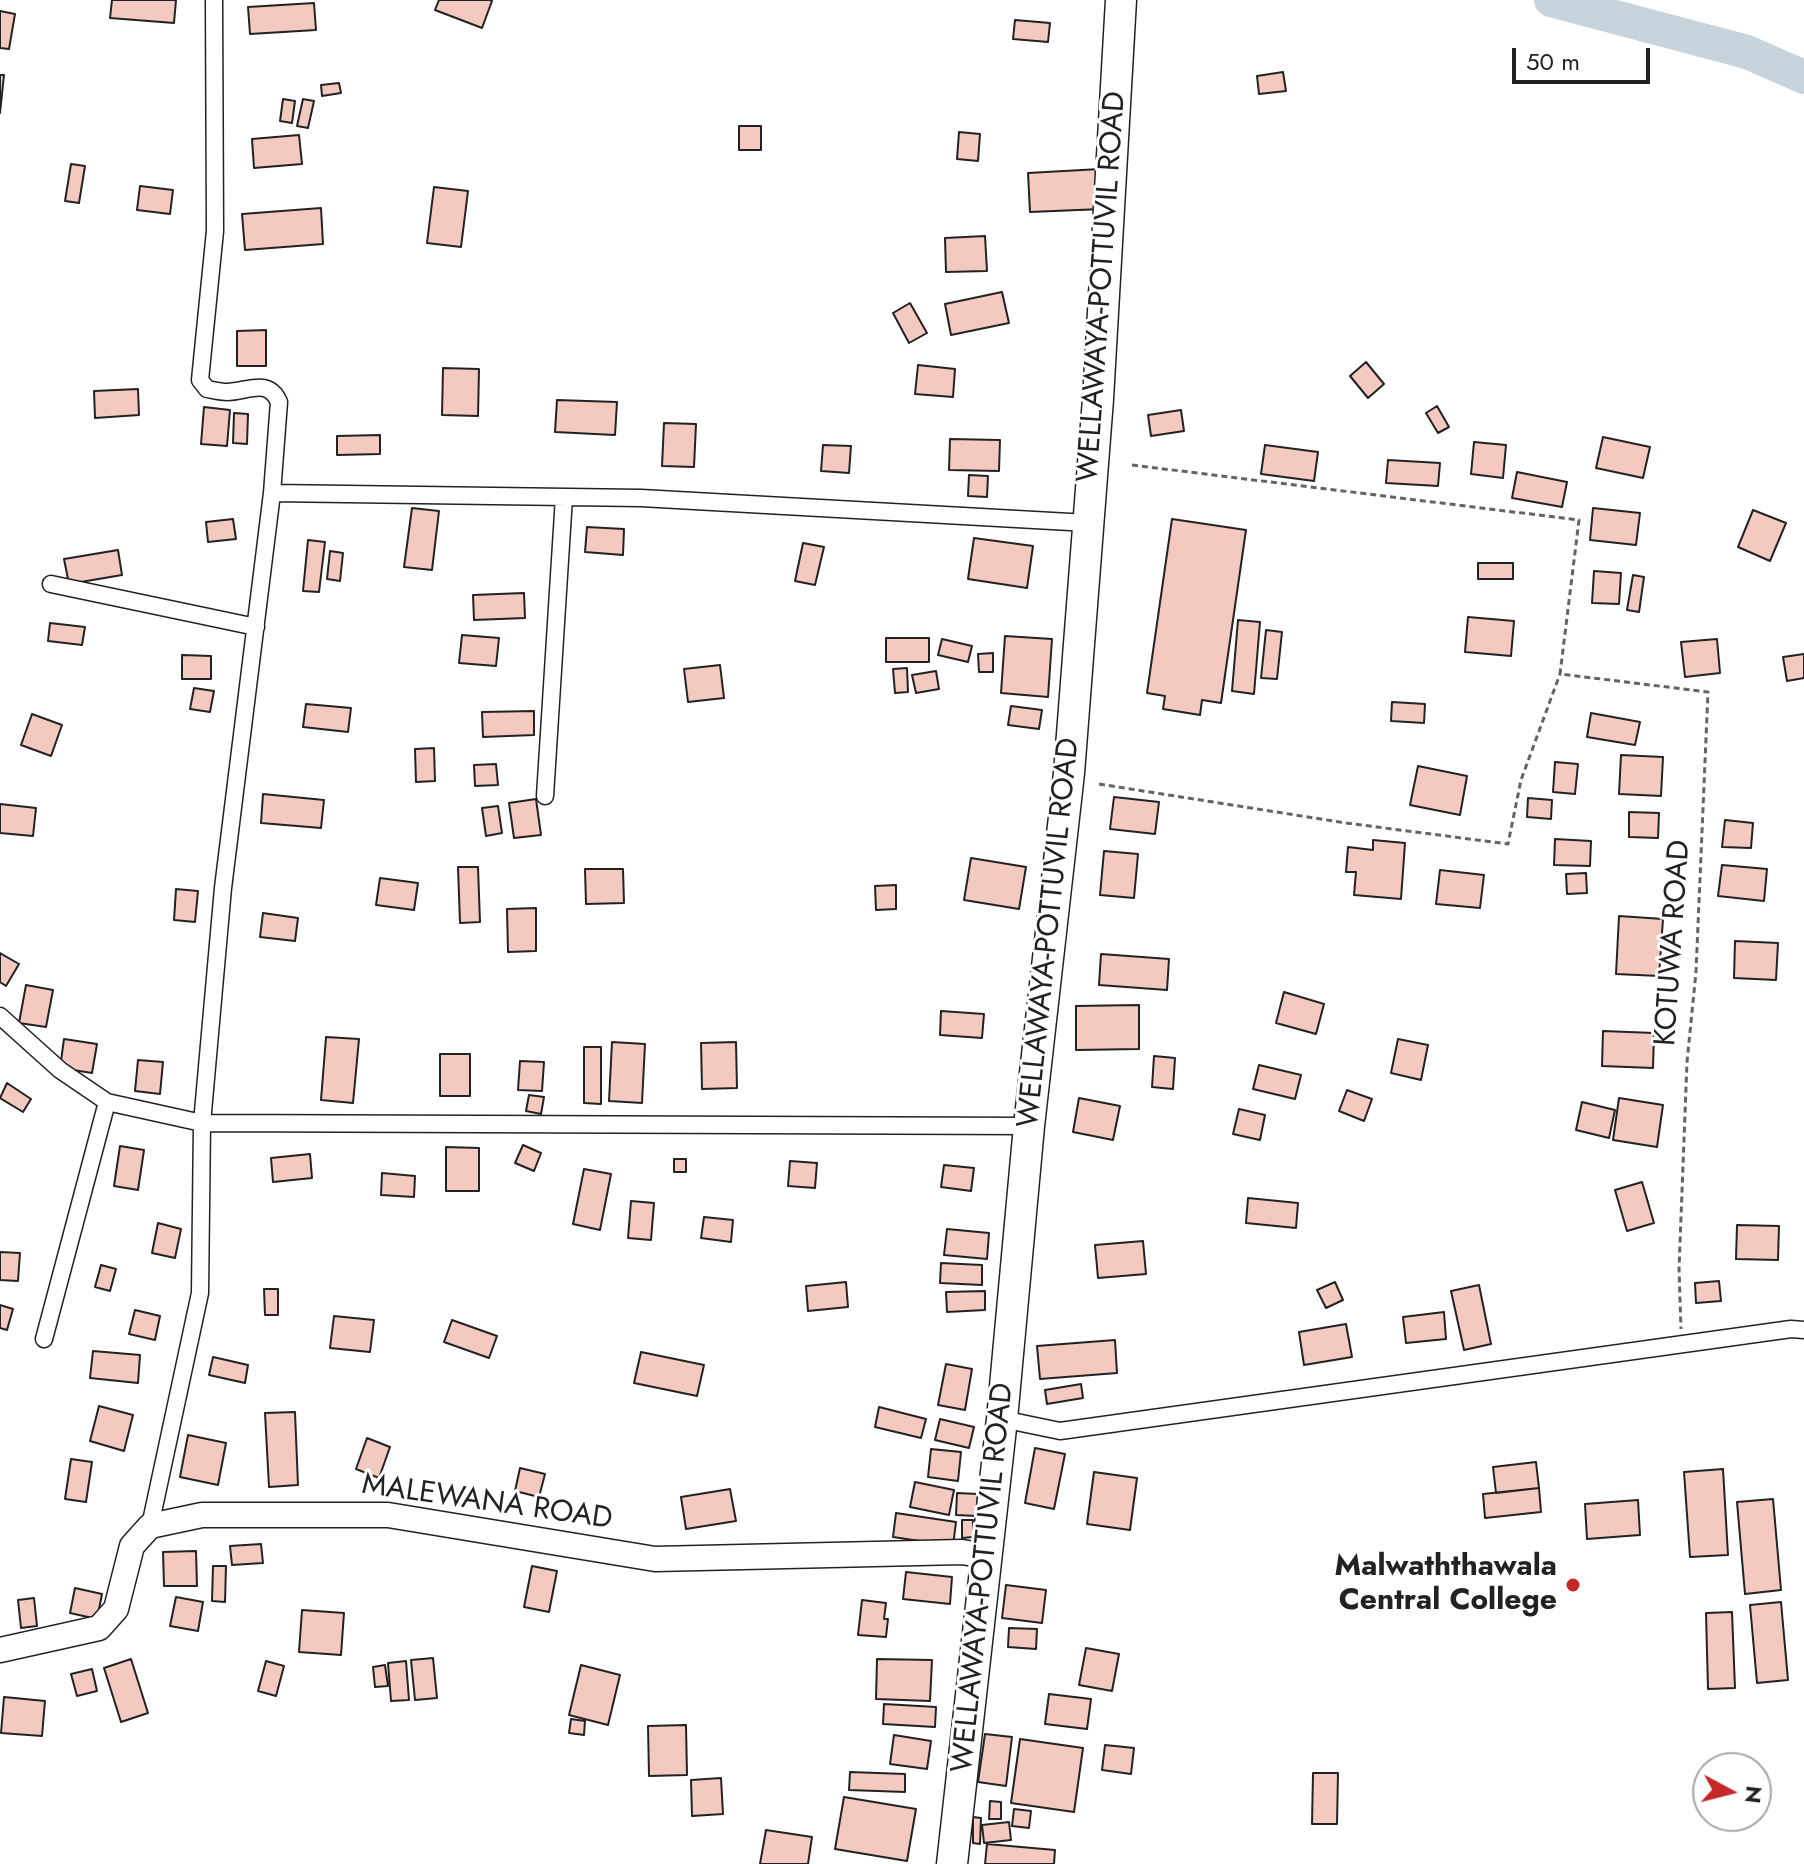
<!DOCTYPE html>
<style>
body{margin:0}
#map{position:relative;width:1804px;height:1864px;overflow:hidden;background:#fff;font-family:Jost,sans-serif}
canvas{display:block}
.north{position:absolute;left:1692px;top:1752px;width:80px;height:80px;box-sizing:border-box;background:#fff;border:2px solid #a7a7a7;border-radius:50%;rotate:97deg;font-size:22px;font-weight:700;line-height:32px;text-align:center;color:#222}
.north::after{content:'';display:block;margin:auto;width:28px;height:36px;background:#c62828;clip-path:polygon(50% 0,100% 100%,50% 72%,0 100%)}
.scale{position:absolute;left:1512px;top:48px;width:138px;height:36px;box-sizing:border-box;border:4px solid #222;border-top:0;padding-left:10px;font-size:24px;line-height:28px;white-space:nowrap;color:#222;-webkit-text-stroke:6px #fff;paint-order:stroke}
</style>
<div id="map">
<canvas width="1804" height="1864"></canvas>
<div class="north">N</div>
<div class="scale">50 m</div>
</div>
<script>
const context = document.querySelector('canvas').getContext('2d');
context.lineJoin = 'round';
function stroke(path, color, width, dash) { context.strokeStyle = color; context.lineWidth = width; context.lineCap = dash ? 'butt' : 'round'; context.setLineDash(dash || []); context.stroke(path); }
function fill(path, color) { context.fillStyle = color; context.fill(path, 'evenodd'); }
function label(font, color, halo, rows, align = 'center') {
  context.font = font + ' Jost,sans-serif'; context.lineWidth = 6; context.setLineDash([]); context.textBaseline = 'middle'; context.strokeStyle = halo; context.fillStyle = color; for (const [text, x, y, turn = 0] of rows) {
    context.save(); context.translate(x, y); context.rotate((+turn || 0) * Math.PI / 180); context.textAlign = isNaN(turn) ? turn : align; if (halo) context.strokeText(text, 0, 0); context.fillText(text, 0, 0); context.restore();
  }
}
stroke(new Path2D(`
 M 1551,0 L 1747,52 L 1804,77`), '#c7d3dd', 34);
const building = new Path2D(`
 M 112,0 L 176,0 L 174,23 L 110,18 Z
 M 439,0 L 490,0 L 492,1 L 482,28 L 435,10 Z
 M 314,3 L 316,30 L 250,34 L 248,7 Z
 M 0,11 L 15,14 L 9,49 L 0,48 Z
 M 1015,20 L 1050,23 L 1048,42 L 1013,39 Z
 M 1283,72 L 1286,91 L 1259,94 L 1257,76 Z
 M 0,75 L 4,75 L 0,113 Z
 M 339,83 L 341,93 L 322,96 L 321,85 Z
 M 283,99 L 295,101 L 292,123 L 280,121 Z
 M 303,99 L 314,101 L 308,128 L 297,126 Z
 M 739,126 L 761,126 L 761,150 L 739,150 Z
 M 959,132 L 980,134 L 978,161 L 957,159 Z
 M 299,135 L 302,164 L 254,168 L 252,139 Z
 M 71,164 L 85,166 L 79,203 L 65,201 Z
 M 1100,169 L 1102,209 L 1030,212 L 1028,173 Z
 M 140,186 L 173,190 L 170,214 L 137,210 Z
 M 434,187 L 468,191 L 461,247 L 427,243 Z
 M 321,208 L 323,244 L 245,250 L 242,214 Z
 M 985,236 L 987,271 L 946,272 L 945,238 Z
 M 1002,292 L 1009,323 L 951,335 L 945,304 Z
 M 910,303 L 927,333 L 909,343 L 893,313 Z
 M 266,330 L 266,366 L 237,366 L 237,331 Z
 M 1366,362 L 1384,384 L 1368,398 L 1350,376 Z
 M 918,365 L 955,369 L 953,397 L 915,394 Z
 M 443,368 L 479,369 L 478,416 L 442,415 Z
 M 138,389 L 139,415 L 95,418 L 94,391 Z
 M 557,400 L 617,402 L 615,435 L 555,432 Z
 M 1437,406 L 1449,427 L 1438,433 L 1426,413 Z
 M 204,407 L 230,410 L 227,446 L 201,444 Z
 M 1181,410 L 1184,431 L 1151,436 L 1148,415 Z
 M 234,413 L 248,414 L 247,444 L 233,443 Z
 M 664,423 L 696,424 L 694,467 L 662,466 Z
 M 380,435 L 380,454 L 337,455 L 337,436 Z
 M 1603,437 L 1650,447 L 1643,478 L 1596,468 Z
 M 950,439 L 1000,440 L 999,471 L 949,470 Z
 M 1474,442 L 1506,445 L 1503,478 L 1471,474 Z
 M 823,445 L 851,446 L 849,473 L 821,471 Z
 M 1265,445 L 1318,452 L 1314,481 L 1261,474 Z
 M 1388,460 L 1440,463 L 1438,486 L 1386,483 Z
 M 1517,472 L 1567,482 L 1562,507 L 1512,498 Z
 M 969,475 L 988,476 L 987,497 L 968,496 Z
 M 412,508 L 439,511 L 432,570 L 404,567 Z
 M 1593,508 L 1640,513 L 1636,545 L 1590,540 Z
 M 1753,510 L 1786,523 L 1770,561 L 1738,547 Z
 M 233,519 L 236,539 L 208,542 L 206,522 Z
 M 1172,519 L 1246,530 L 1221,703 L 1202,700 L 1200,715 L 1163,709 L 1165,696 L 1147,693 Z
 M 587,527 L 624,529 L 623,555 L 585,552 Z
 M 974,538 L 1033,546 L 1027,588 L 968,579 Z
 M 308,540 L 325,542 L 319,592 L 303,591 Z
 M 803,543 L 824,547 L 815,585 L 795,581 Z
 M 118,550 L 122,575 L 69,584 L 64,559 Z
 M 330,551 L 343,553 L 340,581 L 327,579 Z
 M 1478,563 L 1513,563 L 1513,579 L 1478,579 Z
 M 1594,571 L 1621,573 L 1619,604 L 1592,603 Z
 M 1633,575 L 1644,577 L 1639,612 L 1627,610 Z
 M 524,593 L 525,618 L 474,620 L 473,595 Z
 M 1468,617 L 1514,621 L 1511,656 L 1465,652 Z
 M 1238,620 L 1260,622 L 1254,694 L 1232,691 Z
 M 50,623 L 85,627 L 82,645 L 48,641 Z
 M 1266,630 L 1282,632 L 1277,679 L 1261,678 Z
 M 462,635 L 499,638 L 496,666 L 459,663 Z
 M 1005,636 L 1052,639 L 1048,697 L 1001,693 Z
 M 886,638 L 929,638 L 929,662 L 886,662 Z
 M 942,639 L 972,646 L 968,662 L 938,655 Z
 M 1717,639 L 1720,673 L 1685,677 L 1681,642 Z
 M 993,653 L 993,672 L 979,672 L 978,654 Z
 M 1804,654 L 1804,678 L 1787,681 L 1783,657 Z
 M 182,655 L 211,656 L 211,679 L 182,679 Z
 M 720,665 L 724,698 L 688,702 L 684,669 Z
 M 907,668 L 908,692 L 895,693 L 893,669 Z
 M 936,671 L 939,689 L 916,693 L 912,675 Z
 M 194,688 L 214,691 L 210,712 L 190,709 Z
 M 1392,702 L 1425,704 L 1424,723 L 1391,721 Z
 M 306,704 L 351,708 L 348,732 L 303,727 Z
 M 1011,706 L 1042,710 L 1039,729 L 1008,725 Z
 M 534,711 L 534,735 L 483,737 L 482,712 Z
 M 1591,713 L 1640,722 L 1635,745 L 1587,737 Z
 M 32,714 L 62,725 L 51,756 L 21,745 Z
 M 434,748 L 435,781 L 416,782 L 415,749 Z
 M 1621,755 L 1663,757 L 1661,796 L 1619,794 Z
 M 1555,762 L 1578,764 L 1575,794 L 1553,792 Z
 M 496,764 L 498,785 L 475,786 L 474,765 Z
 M 1418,766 L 1467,776 L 1460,815 L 1410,805 Z
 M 263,794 L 324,800 L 321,828 L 261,823 Z
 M 1114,797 L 1159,802 L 1155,834 L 1110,829 Z
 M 1528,798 L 1552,800 L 1551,819 L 1527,817 Z
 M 536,799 L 541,835 L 514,838 L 509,803 Z
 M 0,804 L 36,808 L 33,836 L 0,833 Z
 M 498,806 L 502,833 L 486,836 L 482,808 Z
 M 1629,812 L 1659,813 L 1658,838 L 1629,837 Z
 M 1725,820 L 1753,823 L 1751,848 L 1722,847 Z
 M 1555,839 L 1591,841 L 1590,866 L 1554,865 Z
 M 1373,840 L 1405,843 L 1401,899 L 1354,895 L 1356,872 L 1346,872 L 1348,847 L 1373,850 Z
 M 1104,851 L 1138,854 L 1134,898 L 1100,895 Z
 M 971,858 L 1026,867 L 1019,909 L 964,900 Z
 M 1722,865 L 1767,869 L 1764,901 L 1718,896 Z
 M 458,867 L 478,867 L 480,922 L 460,923 Z
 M 585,869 L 623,869 L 624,903 L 586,904 Z
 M 1440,870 L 1484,875 L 1480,908 L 1436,904 Z
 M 1586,873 L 1587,893 L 1567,894 L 1566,874 Z
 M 380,878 L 418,883 L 414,910 L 376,905 Z
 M 896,885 L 896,909 L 876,910 L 875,886 Z
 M 176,889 L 198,891 L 195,922 L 174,920 Z
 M 536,908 L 536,951 L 508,952 L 507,909 Z
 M 263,913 L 298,918 L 295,941 L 260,937 Z
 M 1619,916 L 1663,919 L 1659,976 L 1616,974 Z
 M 1735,941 L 1778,943 L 1776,980 L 1734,978 Z
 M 0,953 L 19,964 L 6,986 L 0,982 Z
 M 1101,954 L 1169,959 L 1167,990 L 1099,985 Z
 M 26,985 L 53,990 L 46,1027 L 19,1023 Z
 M 1284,992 L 1324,1004 L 1316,1034 L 1276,1023 Z
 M 1139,1005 L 1139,1049 L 1076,1050 L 1076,1006 Z
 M 941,1011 L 984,1014 L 982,1038 L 940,1035 Z
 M 1603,1031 L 1654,1033 L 1653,1068 L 1602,1066 Z
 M 326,1037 L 359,1039 L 353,1103 L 321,1100 Z
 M 64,1039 L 97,1044 L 92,1073 L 60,1068 Z
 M 1398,1039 L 1428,1045 L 1421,1080 L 1391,1073 Z
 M 612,1042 L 645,1044 L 642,1103 L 609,1101 Z
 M 736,1042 L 737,1088 L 702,1089 L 701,1043 Z
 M 584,1047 L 601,1047 L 601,1104 L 584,1103 Z
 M 440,1054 L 470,1054 L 470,1096 L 440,1096 Z
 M 1154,1056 L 1175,1058 L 1173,1089 L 1152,1087 Z
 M 138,1060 L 163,1062 L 160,1094 L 135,1091 Z
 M 520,1061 L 544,1062 L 542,1091 L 518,1090 Z
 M 1259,1065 L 1301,1075 L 1295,1099 L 1253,1089 Z
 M 7,1083 L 31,1099 L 23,1112 L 0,1098 Z
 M 1347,1090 L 1372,1099 L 1364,1121 L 1339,1111 Z
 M 529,1095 L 544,1097 L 541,1114 L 526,1111 Z
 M 1079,1098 L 1120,1106 L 1113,1140 L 1073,1132 Z
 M 1619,1098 L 1663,1105 L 1657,1147 L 1613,1140 Z
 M 1582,1102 L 1615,1110 L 1609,1138 L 1576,1130 Z
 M 1239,1109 L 1265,1115 L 1260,1140 L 1233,1134 Z
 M 523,1145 L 541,1153 L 534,1171 L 515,1163 Z
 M 120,1146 L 144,1150 L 138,1190 L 114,1186 Z
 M 446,1147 L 479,1148 L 479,1191 L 446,1191 Z
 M 310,1154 L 312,1178 L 273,1182 L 271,1158 Z
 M 674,1159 L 686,1159 L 686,1172 L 674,1172 Z
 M 790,1161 L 817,1163 L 815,1188 L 788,1186 Z
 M 944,1165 L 974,1168 L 971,1191 L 941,1187 Z
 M 584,1169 L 611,1174 L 600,1230 L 573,1224 Z
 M 382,1173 L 415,1176 L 414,1197 L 381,1195 Z
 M 1642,1182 L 1654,1223 L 1627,1231 L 1615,1190 Z
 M 1248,1198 L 1298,1203 L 1296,1228 L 1246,1223 Z
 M 631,1201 L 654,1203 L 651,1240 L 628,1238 Z
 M 704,1217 L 733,1220 L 731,1242 L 701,1238 Z
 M 158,1223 L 181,1229 L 175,1258 L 152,1253 Z
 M 1737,1225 L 1779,1226 L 1778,1260 L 1736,1259 Z
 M 947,1229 L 989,1233 L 987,1259 L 944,1255 Z
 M 1143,1241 L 1146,1274 L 1098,1278 L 1095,1245 Z
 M 0,1252 L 20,1253 L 18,1281 L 0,1280 Z
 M 941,1263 L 982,1265 L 982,1285 L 940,1283 Z
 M 101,1265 L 116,1269 L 110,1291 L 95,1287 Z
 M 1719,1281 L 1721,1301 L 1696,1303 L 1695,1283 Z
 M 846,1282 L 848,1307 L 808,1311 L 806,1286 Z
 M 1335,1282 L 1343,1300 L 1326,1308 L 1317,1290 Z
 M 1479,1285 L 1491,1344 L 1464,1350 L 1451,1291 Z
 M 264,1289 L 278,1289 L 278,1315 L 265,1315 Z
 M 985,1291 L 985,1310 L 947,1312 L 946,1292 Z
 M 0,1305 L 13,1309 L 7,1330 L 0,1328 Z
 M 135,1310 L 160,1316 L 155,1340 L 129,1334 Z
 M 1444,1312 L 1446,1339 L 1406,1343 L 1403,1317 Z
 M 334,1316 L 374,1320 L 370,1352 L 330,1348 Z
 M 452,1320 L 497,1336 L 489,1358 L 444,1342 Z
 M 1346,1324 L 1352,1357 L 1304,1365 L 1299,1332 Z
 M 1115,1340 L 1117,1373 L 1040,1379 L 1037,1346 Z
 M 93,1351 L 140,1355 L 138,1383 L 90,1378 Z
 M 641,1352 L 704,1365 L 697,1396 L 634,1383 Z
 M 213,1357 L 248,1365 L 245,1383 L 209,1375 Z
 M 946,1364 L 972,1369 L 965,1410 L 938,1405 Z
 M 1081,1384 L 1083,1398 L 1047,1404 L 1045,1390 Z
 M 99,1406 L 133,1415 L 124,1451 L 90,1441 Z
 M 879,1407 L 926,1419 L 921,1438 L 875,1427 Z
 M 295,1412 L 298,1485 L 269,1487 L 265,1413 Z
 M 940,1419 L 974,1427 L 969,1448 L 935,1440 Z
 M 188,1435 L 226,1443 L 218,1485 L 180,1477 Z
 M 367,1438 L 390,1447 L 379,1478 L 356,1469 Z
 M 1035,1448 L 1065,1454 L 1054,1509 L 1025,1503 Z
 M 931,1449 L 961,1452 L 958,1481 L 928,1477 Z
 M 71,1459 L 92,1462 L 86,1502 L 65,1499 Z
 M 1536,1462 L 1539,1488 L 1496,1493 L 1493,1467 Z
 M 520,1468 L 545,1474 L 539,1497 L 515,1491 Z
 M 1723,1469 L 1728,1555 L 1690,1557 L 1684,1472 Z
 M 1094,1472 L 1137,1478 L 1130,1530 L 1087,1524 Z
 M 915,1482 L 954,1490 L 949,1515 L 910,1507 Z
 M 1539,1488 L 1541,1512 L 1485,1518 L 1483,1494 Z
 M 730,1489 L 736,1521 L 686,1529 L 681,1497 Z
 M 957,1493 L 978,1494 L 977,1516 L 956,1515 Z
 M 1773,1499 L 1781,1590 L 1745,1594 L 1737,1502 Z
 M 1638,1500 L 1640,1535 L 1587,1539 L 1585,1504 Z
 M 896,1513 L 956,1522 L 953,1546 L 893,1537 Z
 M 962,1520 L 973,1520 L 973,1537 L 962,1538 Z
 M 261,1544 L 263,1563 L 232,1565 L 230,1546 Z
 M 196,1551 L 197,1586 L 164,1586 L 163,1552 Z
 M 213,1566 L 226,1566 L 225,1602 L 212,1601 Z
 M 532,1566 L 557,1571 L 549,1612 L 524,1607 Z
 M 906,1572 L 952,1577 L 950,1604 L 903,1599 Z
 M 1006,1585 L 1046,1590 L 1042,1623 L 1002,1618 Z
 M 75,1588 L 102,1594 L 97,1619 L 70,1613 Z
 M 176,1597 L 203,1602 L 198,1631 L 170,1626 Z
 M 34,1598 L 37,1626 L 21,1628 L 18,1600 Z
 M 862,1600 L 886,1603 L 884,1619 L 888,1619 L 886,1637 L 858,1635 Z
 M 1781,1602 L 1788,1680 L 1757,1683 L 1750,1605 Z
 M 302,1610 L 344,1613 L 341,1655 L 299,1652 Z
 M 1732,1612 L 1735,1688 L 1708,1689 L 1706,1613 Z
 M 1009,1628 L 1037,1629 L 1036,1649 L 1008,1647 Z
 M 1086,1648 L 1119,1654 L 1112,1691 L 1079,1685 Z
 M 433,1658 L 437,1698 L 415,1700 L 411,1660 Z
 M 131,1659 L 148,1713 L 121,1722 L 104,1668 Z
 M 877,1659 L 932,1660 L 930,1701 L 876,1699 Z
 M 266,1661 L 284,1666 L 276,1696 L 258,1691 Z
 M 406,1661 L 409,1700 L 391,1701 L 388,1663 Z
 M 385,1665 L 388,1686 L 375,1687 L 373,1667 Z
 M 581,1665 L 620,1675 L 608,1725 L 569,1715 Z
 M 92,1669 L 97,1691 L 77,1696 L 71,1674 Z
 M 1049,1694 L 1091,1699 L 1087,1729 L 1045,1724 Z
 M 4,1697 L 45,1701 L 42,1736 L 1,1733 Z
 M 884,1704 L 936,1707 L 935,1727 L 883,1724 Z
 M 571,1719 L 585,1721 L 584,1735 L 569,1733 Z
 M 686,1725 L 687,1775 L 649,1776 L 648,1726 Z
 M 985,1734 L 1012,1737 L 1006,1786 L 978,1782 Z
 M 894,1735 L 931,1741 L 927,1769 L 890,1764 Z
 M 1020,1739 L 1083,1748 L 1074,1812 L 1011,1803 Z
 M 1105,1745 L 1134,1748 L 1131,1774 L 1102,1770 Z
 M 850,1772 L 905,1774 L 905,1792 L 849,1790 Z
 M 1313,1773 L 1338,1773 L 1337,1824 L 1312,1824 Z
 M 721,1778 L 723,1814 L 692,1816 L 691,1780 Z
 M 844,1797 L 916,1809 L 907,1861 L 835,1849 Z
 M 990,1801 L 1001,1802 L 1001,1819 L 989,1819 Z
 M 1014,1809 L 1031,1811 L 1029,1828 L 1012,1826 Z
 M 973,1817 L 981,1818 L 980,1844 L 973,1843 Z
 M 1009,1822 L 1011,1840 L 984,1843 L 982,1825 Z
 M 766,1830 L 812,1837 L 808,1864 L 760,1864 Z
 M 987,1844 L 1055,1850 L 1054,1864 L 985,1864 Z`);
fill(building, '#f3c9c0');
stroke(building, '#222', 2);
const street = new Path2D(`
 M 272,493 L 641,498 L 1088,523
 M 51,584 L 256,627
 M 545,796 L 564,497
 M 0,1016 L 60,1070 L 107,1102
 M 44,1339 L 107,1102 L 202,1123 L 1029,1126
 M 1002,1419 L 1060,1431 L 1791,1329 L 1804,1330
 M 150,1526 L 200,1293 L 202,1123 L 223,888 L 272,493 L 279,402 C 268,377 247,392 227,392 C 220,392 213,390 207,389 L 200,380 L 215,231 L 214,0`);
const secondary = new Path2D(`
 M 0,1650 L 99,1628 L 116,1609 L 132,1546 L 150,1526 L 202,1515 L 388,1515 L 655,1559 L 962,1552 L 986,1556`);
const highway = new Path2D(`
 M 952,1864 L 1002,1419 L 1029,1126 L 1069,773 L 1098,399 L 1121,0`);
stroke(street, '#222', 19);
stroke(secondary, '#222', 27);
stroke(highway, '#222', 33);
stroke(new Path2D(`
 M 1132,465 L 1579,520 L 1560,674 L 1708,692 L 1696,972 L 1687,1062 L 1679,1269 L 1681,1329
 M 1099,784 L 1346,823 L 1508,844 L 1521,780 L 1560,674`), '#646464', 3, [6, 4]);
stroke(street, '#fff', 16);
stroke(secondary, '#fff', 24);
stroke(highway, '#fff', 30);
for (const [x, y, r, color] of [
 [1573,1585,8,"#c62828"]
]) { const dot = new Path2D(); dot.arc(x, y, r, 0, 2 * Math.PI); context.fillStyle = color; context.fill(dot); stroke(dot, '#fff', 3); }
label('30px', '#222', '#fff', [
 ["WELLAWAYA-POTTUVIL ROAD",1103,287,-86],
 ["WELLAWAYA-POTTUVIL ROAD",1050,933,-84],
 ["KOTUWA ROAD",1674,943,-86],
 ["MALEWANA ROAD",487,1503,8],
 ["WELLAWAYA-POTTUVIL ROAD",984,1578,-84]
]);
label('bold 30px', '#222', '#fff', [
 ["Malwaththawala",1557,1568],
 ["Central College",1557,1602]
], 'right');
</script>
